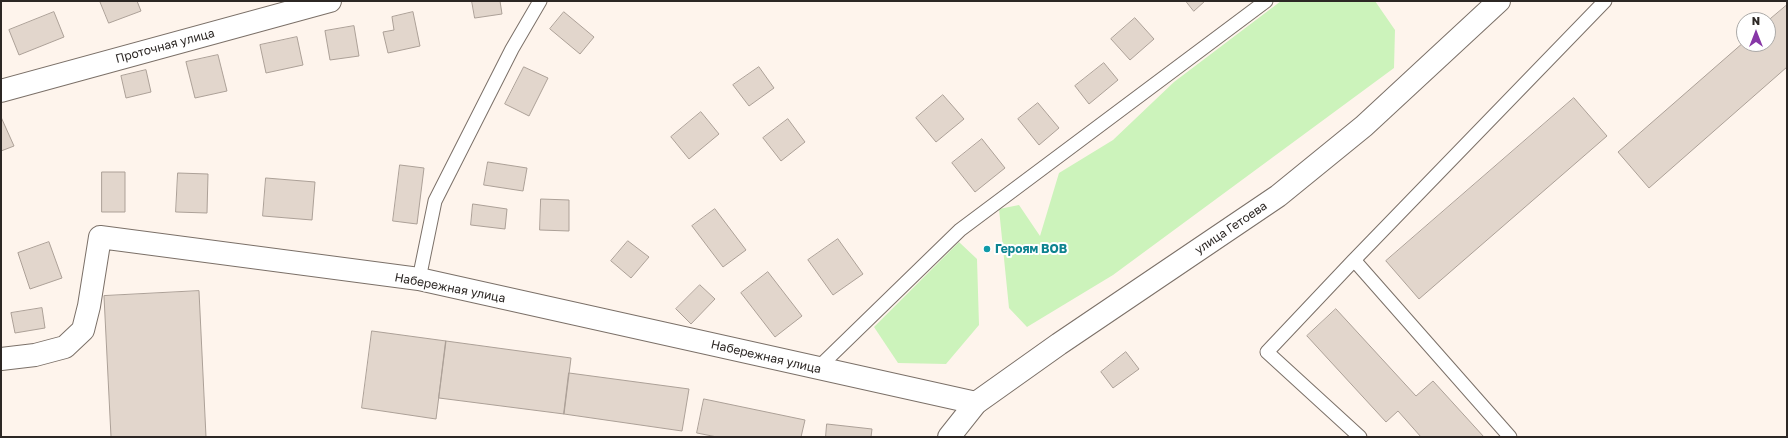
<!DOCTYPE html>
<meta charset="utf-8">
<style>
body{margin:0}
#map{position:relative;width:1788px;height:438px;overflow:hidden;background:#fef4ec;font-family:"Golos Text",sans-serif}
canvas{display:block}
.frame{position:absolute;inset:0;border:2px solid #2c2724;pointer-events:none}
.north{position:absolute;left:1736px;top:12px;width:40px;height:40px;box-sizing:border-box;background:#fff;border:1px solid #aba9a7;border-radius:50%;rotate:0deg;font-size:11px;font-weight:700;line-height:16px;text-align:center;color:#2c2724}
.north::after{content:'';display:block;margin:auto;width:14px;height:18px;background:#8737a7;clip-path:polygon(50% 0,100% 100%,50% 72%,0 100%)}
</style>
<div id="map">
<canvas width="1788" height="438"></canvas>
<div class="frame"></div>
<div class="north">N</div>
</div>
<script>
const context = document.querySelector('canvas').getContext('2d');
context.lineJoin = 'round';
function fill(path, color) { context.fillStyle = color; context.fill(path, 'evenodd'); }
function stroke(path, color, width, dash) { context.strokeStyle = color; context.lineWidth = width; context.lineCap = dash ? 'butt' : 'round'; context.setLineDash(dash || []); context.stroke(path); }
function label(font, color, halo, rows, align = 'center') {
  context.font = font + ' "Golos Text",sans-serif'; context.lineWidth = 4; context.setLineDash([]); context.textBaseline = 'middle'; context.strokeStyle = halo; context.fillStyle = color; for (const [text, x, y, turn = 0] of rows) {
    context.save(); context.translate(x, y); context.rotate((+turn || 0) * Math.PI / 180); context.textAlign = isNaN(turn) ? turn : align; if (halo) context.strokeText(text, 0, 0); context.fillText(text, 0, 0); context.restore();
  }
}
fill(new Path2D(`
 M 1281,1 L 1375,1 L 1395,30 L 1394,68 L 1113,275 L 1027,327 L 1009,308 L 999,209 L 1019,205 L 1040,236 L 1059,173 L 1113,140 L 1174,82 Z
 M 959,242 L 977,259 L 979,325 L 946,364 L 898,363 L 874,327 Z`), '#ccf3bb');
const building = new Path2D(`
 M 100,1 L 137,1 L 141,11 L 109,23 Z
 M 472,1 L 500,1 L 502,14 L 475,18 Z
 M 1186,1 L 1205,1 L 1194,11 Z
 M 1787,5 L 1787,67 L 1649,188 L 1618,152 L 1744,42 L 1744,44 L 1768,44 L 1768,21 Z
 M 54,12 L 64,37 L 19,55 L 9,30 Z
 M 413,12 L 420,46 L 388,53 L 383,32 L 394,30 L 392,17 Z
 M 564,12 L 594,37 L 580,54 L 550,29 Z
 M 1135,18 L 1154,39 L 1130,60 L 1111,39 Z
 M 354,26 L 359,56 L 330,60 L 325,31 Z
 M 297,37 L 303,65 L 266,73 L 260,45 Z
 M 218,55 L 227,91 L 195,98 L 186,62 Z
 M 1104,63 L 1118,80 L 1089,104 L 1075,86 Z
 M 524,67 L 548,78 L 529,116 L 505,104 Z
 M 759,67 L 774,88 L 749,106 L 733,85 Z
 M 146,70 L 151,92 L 126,98 L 121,76 Z
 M 943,95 L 964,119 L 936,142 L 916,118 Z
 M 1574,98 L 1607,136 L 1419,299 L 1386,261 Z
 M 1038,103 L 1059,128 L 1039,145 L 1018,119 Z
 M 701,112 L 719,134 L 689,159 L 671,137 Z
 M 1,117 L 14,146 L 1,151 Z
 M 788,119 L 805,142 L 781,161 L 763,138 Z
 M 982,139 L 1005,168 L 975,192 L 952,163 Z
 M 488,162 L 527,168 L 523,191 L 484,185 Z
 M 400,165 L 424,168 L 417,224 L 393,221 Z
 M 102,172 L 125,172 L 125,212 L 102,212 Z
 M 178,173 L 208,174 L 207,213 L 176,212 Z
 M 266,178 L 315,182 L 312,220 L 263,216 Z
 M 541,199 L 569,200 L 569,231 L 540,230 Z
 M 473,204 L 507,209 L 505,229 L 471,225 Z
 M 715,209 L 746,250 L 723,267 L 692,226 Z
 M 838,239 L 863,274 L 833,295 L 808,260 Z
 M 628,241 L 649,257 L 631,278 L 611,261 Z
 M 49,242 L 62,278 L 30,289 L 18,253 Z
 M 768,272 L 802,316 L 775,337 L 741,293 Z
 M 700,285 L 715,299 L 691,324 L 676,309 Z
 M 199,291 L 206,437 L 111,437 L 104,296 Z
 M 42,308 L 45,328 L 15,333 L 11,313 Z
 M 1336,309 L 1416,396 L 1433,381 L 1484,437 L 1421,437 L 1398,411 L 1386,422 L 1307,336 Z
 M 372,331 L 446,341 L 436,419 L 362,408 Z
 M 446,341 L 571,358 L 564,414 L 439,398 Z
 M 1126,352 L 1139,369 L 1113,388 L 1101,372 Z
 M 569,373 L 689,389 L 682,431 L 564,414 Z
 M 704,399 L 805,420 L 801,437 L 717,437 L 697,433 Z
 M 827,424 L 872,429 L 871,437 L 826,437 Z`);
fill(building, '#e2d6cc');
stroke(building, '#aca097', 1);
const lane = new Path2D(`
 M 1354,260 L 1267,352 L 1360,437
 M 419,279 L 435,201 L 512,49 L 540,1
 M 818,368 L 960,230 L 1266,1
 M 1510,437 L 1354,260 L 1605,1`);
const street = new Path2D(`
 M 1,91 L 330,1
 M 1,359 L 35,355 L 65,347 L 83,330 L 89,306 L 100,237 L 419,279 L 976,403`);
const secondary = new Path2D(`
 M 949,437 L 976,403 L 1059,344 L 1278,196 L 1364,126 L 1499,1`);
stroke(lane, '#7b7068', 15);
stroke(street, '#7b7068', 24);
stroke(secondary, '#7b7068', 24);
stroke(lane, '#fff', 13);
stroke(street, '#fff', 22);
stroke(secondary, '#fff', 22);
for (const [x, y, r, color] of [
 [987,249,4,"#0f9aa8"]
]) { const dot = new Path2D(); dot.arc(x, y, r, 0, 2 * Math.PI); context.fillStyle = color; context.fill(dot); stroke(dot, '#fff', 1.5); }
label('12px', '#2c2724', '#fff', [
 ["Проточная улица",165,46,-15],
 ["улица Гетоева",1231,228,-34],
 ["Набережная улица",450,288,11],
 ["Набережная улица",766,357,13]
]);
label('bold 12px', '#0d838f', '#fff', [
 ["Героям ВОВ",995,249]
], 'left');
</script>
